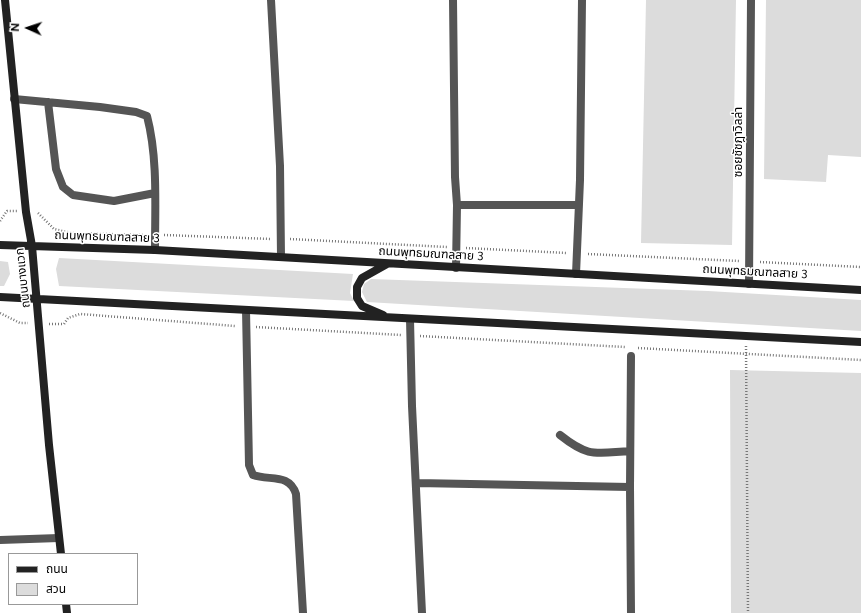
<!DOCTYPE html>
<meta charset="utf-8">
<style>
body{margin:0}
#map{position:relative;width:861px;height:613px;overflow:hidden;background:#fff;font-family:Figtree,"Noto Sans Thai",sans-serif}
canvas{display:block}
.legend{position:absolute;left:8px;top:553px;width:130px;height:52px;box-sizing:border-box;background:#fff;border:1px solid #999;margin:0;padding:5px 7px;list-style:none;font-size:12px;color:#000}
.legend li{display:flex;align-items:center;gap:8px;height:20px}
.legend b{width:20px;border:1px solid #999}
.north{position:absolute;left:8px;top:8px;width:40px;height:40px;-webkit-text-stroke:3px #fff;paint-order:stroke;rotate:273deg;font-size:11px;font-weight:700;line-height:16px;text-align:center;color:#000}
.north::after{content:'';display:block;margin:auto;width:14px;height:18px;background:#000;clip-path:polygon(50% 0,100% 100%,50% 72%,0 100%)}
</style>
<div id="map">
<canvas width="861" height="613"></canvas>
<ul class="legend">
<li><b style="height:5px;background:#222"></b>ถนน</li>
<li><b style="height:11px;background:#dcdcdc"></b>สวน</li>
</ul>
<div class="north">N</div>
</div>
<script>
const context = document.querySelector('canvas').getContext('2d');
context.lineJoin = 'round';
function fill(path, color) { context.fillStyle = color; context.fill(path, 'evenodd'); }
function stroke(path, color, width, dash) { context.strokeStyle = color; context.lineWidth = width; context.lineCap = dash ? 'butt' : 'round'; context.setLineDash(dash || []); context.stroke(path); }
function label(font, color, halo, rows, align = 'center') {
  context.font = font + ' Figtree,"Noto Sans Thai",sans-serif'; context.lineWidth = 3; context.setLineDash([]); context.textBaseline = 'middle'; context.strokeStyle = halo; context.fillStyle = color; for (const [text, x, y, turn = 0] of rows) {
    context.save(); context.translate(x, y); context.rotate((+turn || 0) * Math.PI / 180); context.textAlign = isNaN(turn) ? turn : align; if (halo) context.strokeText(text, 0, 0); context.fillText(text, 0, 0); context.restore();
  }
}
fill(new Path2D(`
 M 646,0 L 736,0 L 732,245 L 641,243 Z
 M 766,0 L 861,0 L 861,157 L 828,155 L 826,182 L 764,179 Z
 M 59,258 L 353,274 L 350,293 L 354,301 L 59,286 L 56,269 Z
 M 0,261 L 8,262 L 10,274 L 4,286 L 0,286 Z
 M 371,279 L 708,291 L 861,300 L 861,331 L 367,302 L 362,292 L 364,284 Z
 M 730,370 L 861,373 L 861,613 L 731,613 Z`), '#dcdcdc');
stroke(new Path2D(`
 M 38,213 L 54,229 L 71,233 L 145,235
 M 0,221 L 7,211 L 17,211
 M 164,235 L 271,239
 M 290,239 L 447,247
 M 466,248 L 567,253
 M 588,254 L 739,261
 M 760,262 L 861,267
 M 0,313 L 20,323 L 28,323
 M 49,324 L 64,324 L 68,318 L 80,314 L 235,326
 M 256,327 L 401,335
 M 420,336 L 625,347
 M 746,346 L 748,613
 M 638,348 L 861,360`), '#777', 2.5, [1, 2]);
stroke(new Path2D(`
 M 14,99 L 100,107 L 136,112 L 147,116 C 158,158 155,206 155,250
 M 48,102 L 56,169 L 63,187 L 73,195 L 114,201 L 155,193
 M 410,319 L 412,406 L 422,613
 M 560,435 C 589,458 595,453 630,451
 M 417,483 L 630,487
 M 631,613 L 630,487 L 631,356`), '#555', 8);
stroke(new Path2D(`
 M 271,0 L 280,166 L 281,257
 M 453,0 L 455,177 L 457,205 L 456,268
 M 457,205 L 579,205
 M 576,274 L 580,180 L 582,0
 M 749,284 L 751,0
 M 246,310 L 249,465 L 253,475 C 270,481 289,473 296,494 L 303,613
 M 0,540 L 59,538`), '#555', 8);
stroke(new Path2D(`
 M 5,0 L 26,212 L 32,246 L 49,445 L 61,554
 M 0,245 L 155,250 L 861,290
 M 0,297 L 861,342
 M 383,315 L 362,306 L 357,298 L 357,287 L 362,278 L 387,264
 M 66,604 L 67,613`), '#222', 8);
label('12px', '#000', '#fff', [
 ["ซอยชัชฎาวิลล่า",738,142,-90],
 ["ถนนพุทธมณฑลสาย 3",107,237,2],
 ["ถนนพุทธมณฑลสาย 3",431,254,3],
 ["ถนนพุทธมณฑลสาย 3",755,272,3],
 ["ถนนบางแวก",23,278,-96]
]);
</script>
